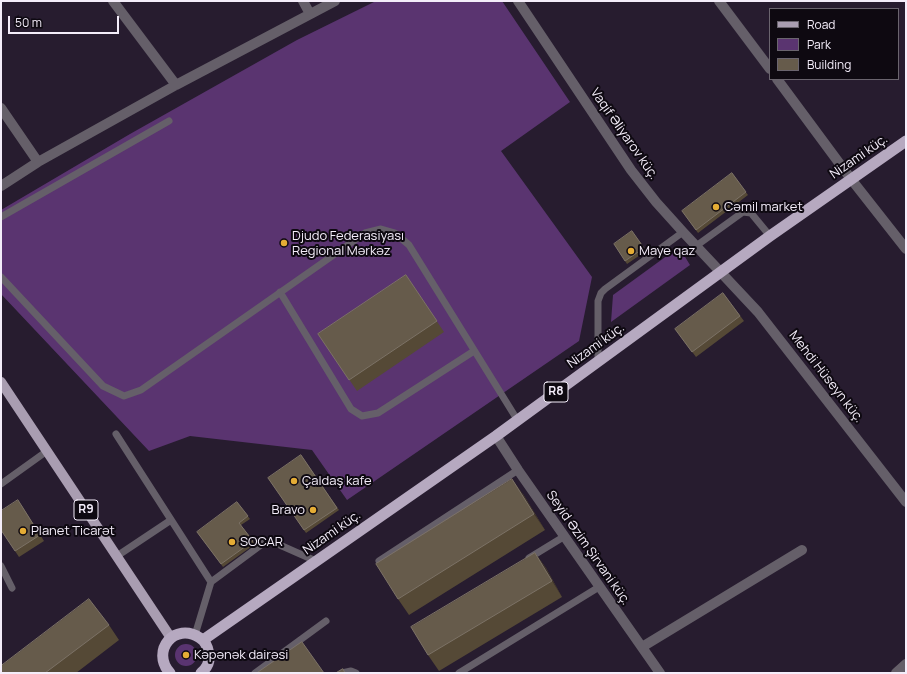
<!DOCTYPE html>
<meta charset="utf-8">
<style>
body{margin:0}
#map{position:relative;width:907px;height:674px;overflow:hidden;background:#271c2f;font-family:Manrope,sans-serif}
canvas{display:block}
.frame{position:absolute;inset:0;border:2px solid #f4edfa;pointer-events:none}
.legend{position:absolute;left:769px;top:8px;width:130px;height:72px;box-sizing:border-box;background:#0e0911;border:1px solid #6a646e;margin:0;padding:5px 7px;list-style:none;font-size:12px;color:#f4edfa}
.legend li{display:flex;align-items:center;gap:8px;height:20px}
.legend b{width:20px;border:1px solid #6a646e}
.scale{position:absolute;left:8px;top:16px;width:111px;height:18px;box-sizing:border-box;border:2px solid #f4edfa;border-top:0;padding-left:5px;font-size:12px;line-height:14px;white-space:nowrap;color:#f4edfa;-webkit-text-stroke:3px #0e0911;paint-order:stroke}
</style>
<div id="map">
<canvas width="907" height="674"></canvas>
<div class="frame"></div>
<ul class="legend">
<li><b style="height:5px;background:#a99db1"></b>Road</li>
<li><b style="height:11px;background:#5a3470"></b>Park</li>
<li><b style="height:11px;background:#665b4b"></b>Building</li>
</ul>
<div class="scale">50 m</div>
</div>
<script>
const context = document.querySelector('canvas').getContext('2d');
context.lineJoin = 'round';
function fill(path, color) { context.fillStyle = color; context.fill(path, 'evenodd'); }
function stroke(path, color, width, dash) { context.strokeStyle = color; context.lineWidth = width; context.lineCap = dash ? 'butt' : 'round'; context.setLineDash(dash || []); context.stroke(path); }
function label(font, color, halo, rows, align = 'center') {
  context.font = font + ' Manrope,sans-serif'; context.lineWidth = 4; context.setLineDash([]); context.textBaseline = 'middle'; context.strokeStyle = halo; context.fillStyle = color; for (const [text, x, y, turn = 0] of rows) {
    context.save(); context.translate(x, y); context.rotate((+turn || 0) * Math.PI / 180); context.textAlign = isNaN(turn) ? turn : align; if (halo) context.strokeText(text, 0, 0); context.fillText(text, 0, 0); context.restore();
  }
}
fill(new Path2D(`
 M 376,1 L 502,1 L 570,102 L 501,151 L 592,277 L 579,341 L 347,500 L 312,450 L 190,436 L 149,451 L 1,294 L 1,210 L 130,134 L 297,40 Z
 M 679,247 L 690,265 L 611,322 L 613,295 Z
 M175 655a11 11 0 1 1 22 0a11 11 0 1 1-22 0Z`), '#5a3470');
stroke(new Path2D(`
 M 1,217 L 169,121
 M 696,246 L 743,212 L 751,213 L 770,236
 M 1,277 L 103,386 L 124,396 L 141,390 L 365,233 L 381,229 L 395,233 L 409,245 L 518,421
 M 280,292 L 351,409 L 362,416 L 378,413 L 474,351
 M 598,361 L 598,301 L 601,293 L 605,289 L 683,232
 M 116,434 L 211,582
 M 1,484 L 47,451
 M 117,556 L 171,520
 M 529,558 L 565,536
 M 379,561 L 518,470
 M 1,566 L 12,588
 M 195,635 L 211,582 L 265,542 L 273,542 L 316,561
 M 255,673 L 326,621
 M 342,673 L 351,671 L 356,673
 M 459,673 L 599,587`), '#655f69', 7);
stroke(new Path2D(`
 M 113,1 L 176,85
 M 303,1 L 310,14
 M 518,1 L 631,170 L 656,202 L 683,232 L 758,312 L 906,502
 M 719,1 L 770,69
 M 777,79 L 851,179 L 906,249
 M 1,108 L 38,162
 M 1,186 L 38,162 L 176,85 L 335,1
 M 496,436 L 518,470 L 660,673
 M 642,647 L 802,550
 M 896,673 L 906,664`), '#655f69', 10);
stroke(new Path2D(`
 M 1,382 L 171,638`), '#a99db1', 10);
stroke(new Path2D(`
 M 203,640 L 496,436 L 770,236 L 906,141
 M 170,673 C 150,651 175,621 200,638 C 205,641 208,648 209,654 C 210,661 207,668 201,673`), '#b6a9c0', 11);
fill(new Path2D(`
 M 732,173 L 748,195 L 698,233 L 682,211 Z
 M 632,231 L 646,251 L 627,264 L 614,244 Z
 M 406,275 L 444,332 L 357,391 L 318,334 Z
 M 723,293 L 744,321 L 696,357 L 675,329 Z
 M 301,455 L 339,510 L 306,533 L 268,478 Z
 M 523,494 L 545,530 L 409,615 L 398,599 Z
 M 237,502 L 250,519 L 241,525 L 255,544 L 223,567 L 197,532 Z
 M 22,506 L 44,541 L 19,557 L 15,551 Z
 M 535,553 L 546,568 L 562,597 L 439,671 L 428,655 Z
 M 109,625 L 119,640 L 76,673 L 1,673 Z`), '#554936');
fill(new Path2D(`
 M 512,479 L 523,494 L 545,530 L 534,514 Z
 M 535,553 L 546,568 L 562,597 L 552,581 Z`), '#3b302a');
const building = new Path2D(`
 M 732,173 L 746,192 L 696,230 L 682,211 Z
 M 632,231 L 644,248 L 625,261 L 614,244 Z
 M 406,275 L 437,321 L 349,380 L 318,334 Z
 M 723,293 L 740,316 L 692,352 L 675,329 Z
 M 301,455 L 337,508 L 304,530 L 268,478 Z
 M 512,479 L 534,514 L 398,599 L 376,564 Z
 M 18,500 L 40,535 L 15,551 L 1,530 L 1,511 Z
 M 237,502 L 248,516 L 239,523 L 253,541 L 221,564 L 197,532 Z
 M 535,553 L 552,581 L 428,655 L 411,627 Z
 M 89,599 L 109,625 L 45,673 L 1,673 L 1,666 Z
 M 302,642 L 324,673 L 257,673 Z
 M 343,669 L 345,673 L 336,673 Z`);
fill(building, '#665b4b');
stroke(building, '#7c7266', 1);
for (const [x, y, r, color] of [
 [716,207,4,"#e5ad35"],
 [284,243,4,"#e5ad35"],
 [631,251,4,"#e5ad35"],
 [294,481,4,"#e5ad35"],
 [313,510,4,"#e5ad35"],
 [23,531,4,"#e5ad35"],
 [232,542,4,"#e5ad35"],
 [186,655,4,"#e5ad35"]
]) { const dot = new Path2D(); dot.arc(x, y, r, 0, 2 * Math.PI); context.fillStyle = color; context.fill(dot); stroke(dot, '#0e0911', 1.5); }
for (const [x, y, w] of [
 [556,392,24],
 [86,510,24]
]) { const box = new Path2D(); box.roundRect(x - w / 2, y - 10, w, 20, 3); context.fillStyle = '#0e0911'; context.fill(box); stroke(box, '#f4edfa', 1); }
label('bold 12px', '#f4edfa', null, [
 ["R8",556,392],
 ["R9",86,510]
]);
label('13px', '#f4edfa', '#0e0911', [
 ["Vaqif Əliyarov küç.",624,134,55],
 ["Nizami küç.",859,157,-35],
 ["Nizami küç.",596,346,-36],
 ["Mehdi Hüseyn küç.",826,377,52],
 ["Nizami küç.",332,533,-35],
 ["Seyid Əzim Şirvani küç.",588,548,55]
]);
label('13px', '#f4edfa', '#0e0911', [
 ["Cəmil market",724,207],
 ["Djudo Federasiyası",292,236],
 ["Regional Mərkəz",292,251],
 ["Maye qaz",639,251],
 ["Çaldaş kafe",302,481],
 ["Bravo",305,510,"right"],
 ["Planet Ticarət",31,531],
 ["SOCAR",240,542],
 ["Kəpənək dairəsi",194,655]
], 'left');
</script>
